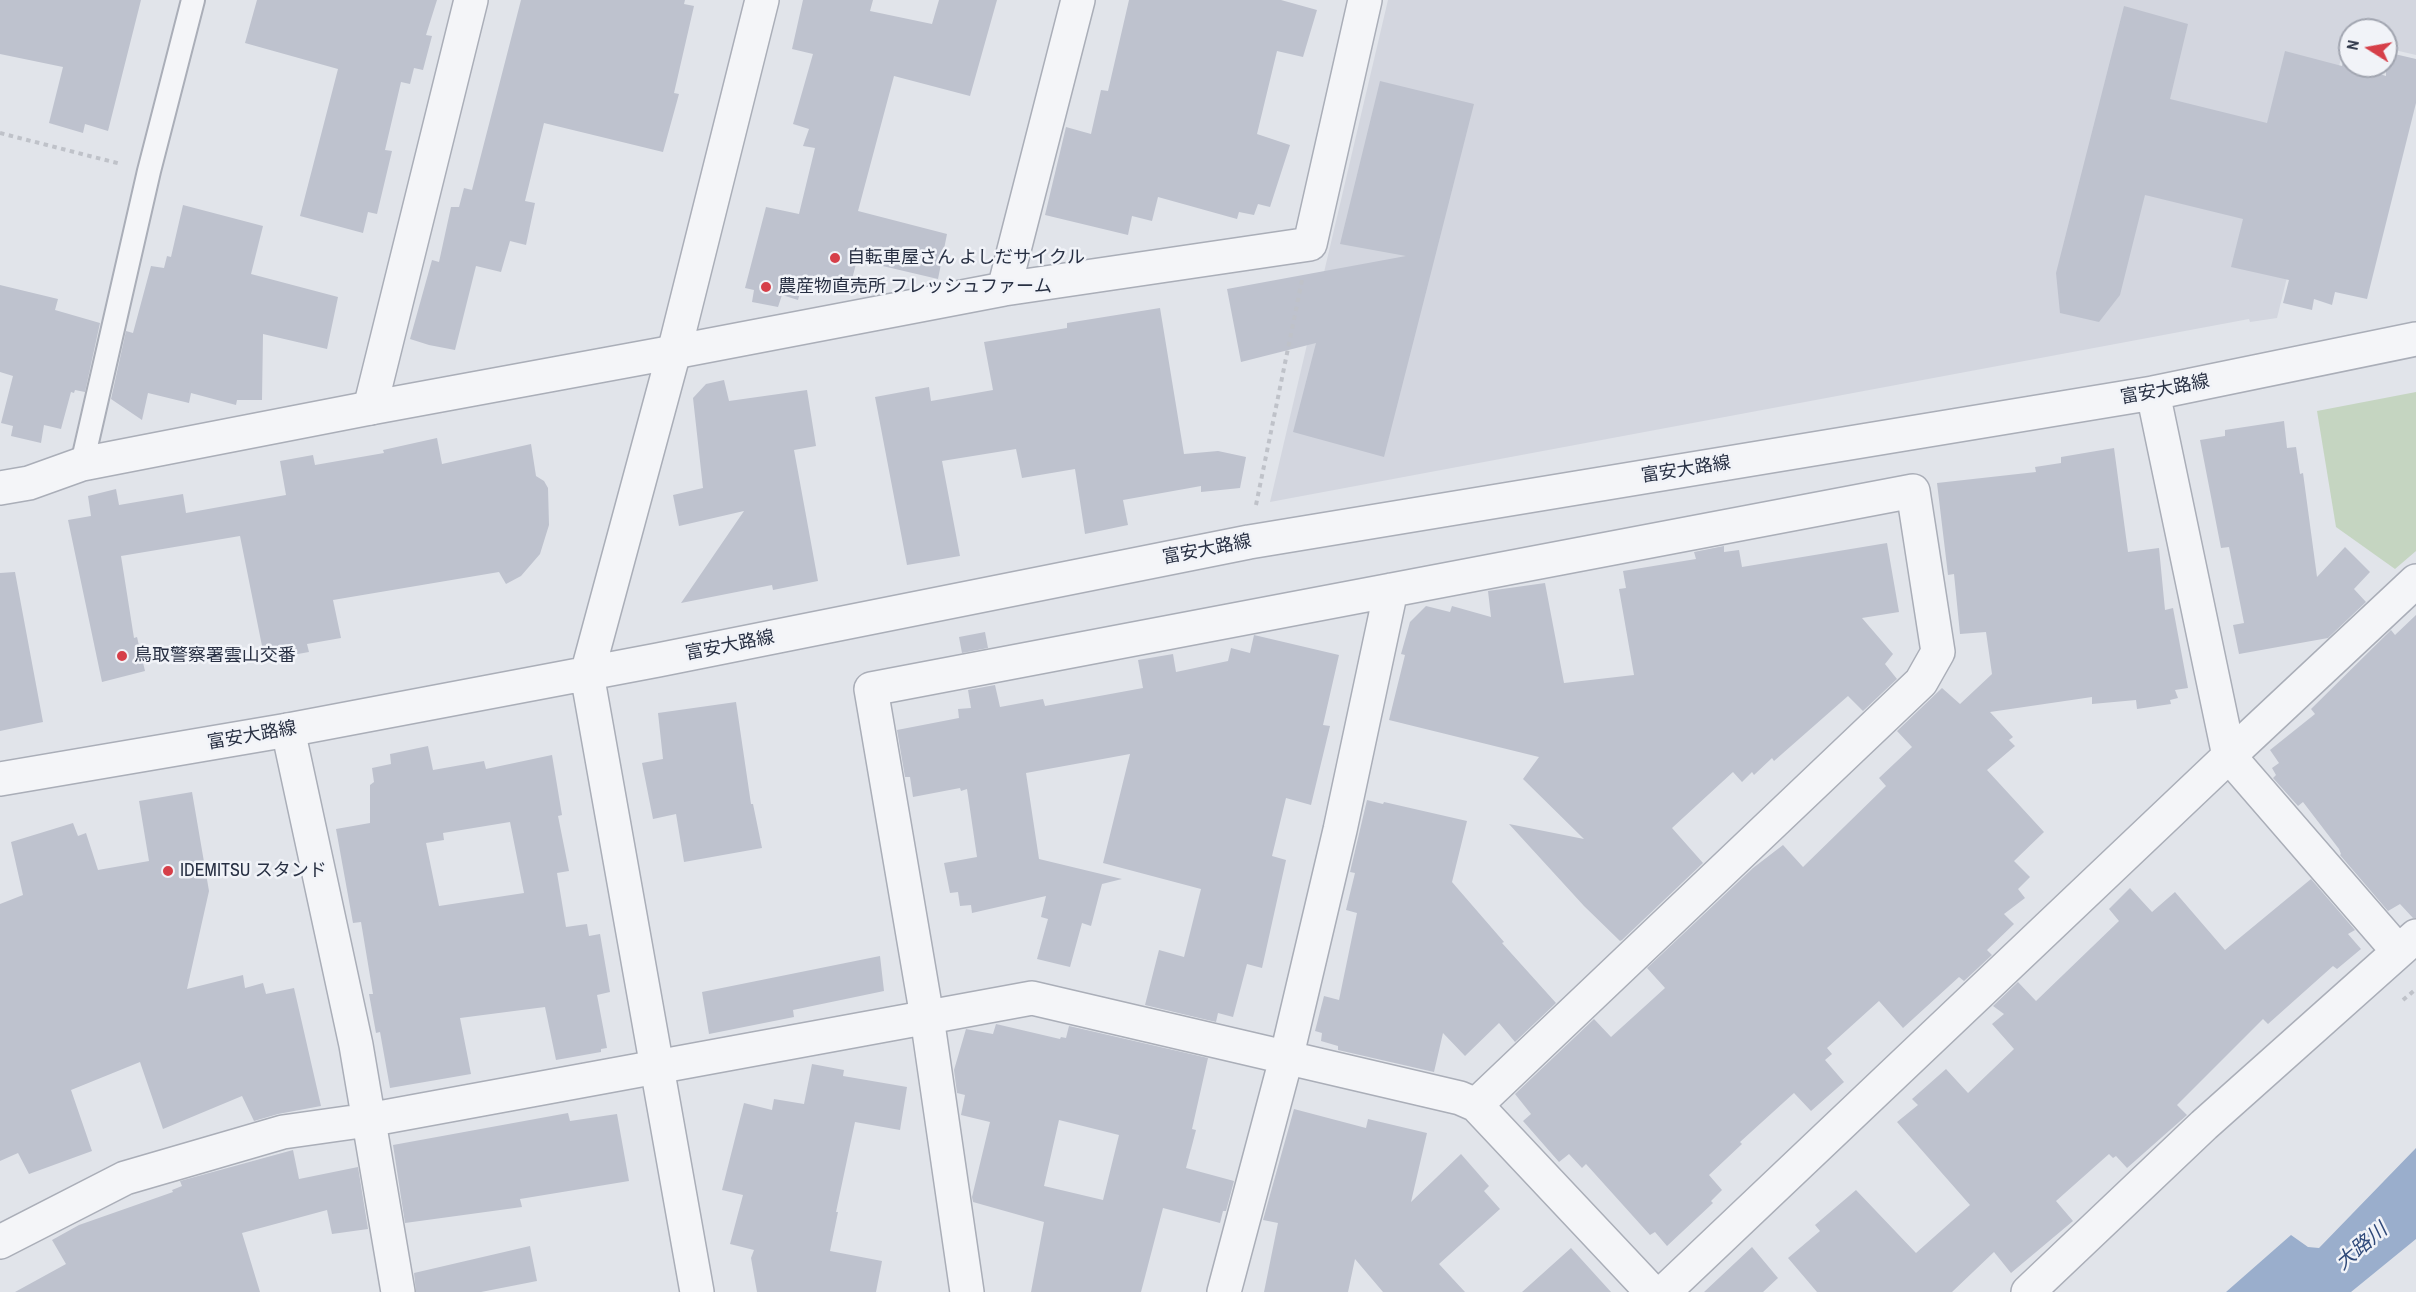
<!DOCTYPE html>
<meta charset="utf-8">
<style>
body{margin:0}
#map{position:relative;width:2416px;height:1292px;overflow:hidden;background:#e1e4ea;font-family:"Archivo Narrow",sans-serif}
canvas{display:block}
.north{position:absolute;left:2338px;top:18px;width:60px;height:60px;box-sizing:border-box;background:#f1f3f8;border:2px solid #a1a5b0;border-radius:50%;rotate:281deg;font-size:16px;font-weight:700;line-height:24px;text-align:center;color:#283043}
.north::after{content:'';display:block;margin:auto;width:21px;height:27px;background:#d63f49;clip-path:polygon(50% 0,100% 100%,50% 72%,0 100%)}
</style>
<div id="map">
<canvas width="2416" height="1292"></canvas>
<div class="north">N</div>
</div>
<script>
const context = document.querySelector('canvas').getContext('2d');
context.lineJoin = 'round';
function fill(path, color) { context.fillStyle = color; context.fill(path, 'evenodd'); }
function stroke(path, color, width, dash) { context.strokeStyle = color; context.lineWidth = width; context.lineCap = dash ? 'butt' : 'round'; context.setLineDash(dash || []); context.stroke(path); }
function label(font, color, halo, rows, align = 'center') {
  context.font = font + ' "Archivo Narrow","Noto Sans JP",sans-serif'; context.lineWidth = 5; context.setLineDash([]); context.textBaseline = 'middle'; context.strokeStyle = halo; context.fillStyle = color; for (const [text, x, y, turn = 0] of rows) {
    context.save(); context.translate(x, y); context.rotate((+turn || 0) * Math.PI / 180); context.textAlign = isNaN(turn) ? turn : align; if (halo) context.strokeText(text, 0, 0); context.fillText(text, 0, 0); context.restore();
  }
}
fill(new Path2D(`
 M 1388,0 L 2416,0 L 2416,55 L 2386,48 L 2386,30 L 2350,30 L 2350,39 L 2346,38 L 2277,318 L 2250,322 L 2249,319 L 1270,502 Z`), '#d3d6df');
fill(new Path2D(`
 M 2416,392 L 2416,551 L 2395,569 L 2336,527 L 2317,411 Z`), '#c5d5c1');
fill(new Path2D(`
 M 2416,1148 L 2416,1239 L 2351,1292 L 2226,1292 L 2291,1235 L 2308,1247 L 2319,1248 Z`), '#9aaecc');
fill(new Path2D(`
 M 0,0 L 141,0 L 108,131 L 85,124 L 83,133 L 49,123 L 63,67 L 0,54 Z
 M 257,0 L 437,0 L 426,35 L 432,36 L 423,70 L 414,68 L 410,84 L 401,82 L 385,150 L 392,151 L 377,214 L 368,212 L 363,233 L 300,216 L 338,69 L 245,43 Z
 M 521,0 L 685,0 L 684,4 L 694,6 L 674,93 L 679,94 L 663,152 L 544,123 L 525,201 L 535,203 L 526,245 L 510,241 L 501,272 L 476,266 L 455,350 L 429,345 L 410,339 L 432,260 L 439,262 L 451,207 L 459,207 L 464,188 L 472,190 Z
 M 803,0 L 873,0 L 870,11 L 932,24 L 939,0 L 997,0 L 970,96 L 894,76 L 858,211 L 947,234 L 938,279 L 857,260 L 850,287 L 804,278 L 798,300 L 782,295 L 778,307 L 752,302 L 754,290 L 745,288 L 766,207 L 799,214 L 815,148 L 803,146 L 809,129 L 793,124 L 813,54 L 792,49 Z
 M 1129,0 L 1281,0 L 1317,10 L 1303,57 L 1277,51 L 1257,134 L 1290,145 L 1270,207 L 1258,204 L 1254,215 L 1239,212 L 1237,219 L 1158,197 L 1152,221 L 1132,216 L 1128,235 L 1045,215 L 1066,127 L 1091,134 L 1101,90 L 1108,91 Z
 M 2124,6 L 2188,24 L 2170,99 L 2267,123 L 2285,51 L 2342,66 L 2343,62 L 2386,76 L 2386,52 L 2416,59 L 2416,103 L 2367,299 L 2335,292 L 2332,305 L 2314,299 L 2312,310 L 2283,303 L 2289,280 L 2231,267 L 2243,219 L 2145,195 L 2120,295 L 2099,322 L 2060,313 L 2056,273 Z
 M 1380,81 L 1474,104 L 1384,457 L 1293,432 L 1316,343 L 1241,362 L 1227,289 L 1406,256 L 1340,244 Z
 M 183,205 L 263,226 L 251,274 L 338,297 L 327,349 L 263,334 L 262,400 L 237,400 L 236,405 L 191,393 L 189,403 L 148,393 L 142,420 L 111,399 L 126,331 L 133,333 L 151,266 L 164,268 L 167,256 L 171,257 Z
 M 0,285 L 58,299 L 55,310 L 100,323 L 85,392 L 75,390 L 74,393 L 71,392 L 61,429 L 44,425 L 41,443 L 11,436 L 13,426 L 1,423 L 13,376 L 0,372 Z
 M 1160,308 L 1184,454 L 1218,451 L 1246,457 L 1240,488 L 1201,492 L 1201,486 L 1123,500 L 1128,525 L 1085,534 L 1075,469 L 1022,478 L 1016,449 L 942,461 L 960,556 L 907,565 L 875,397 L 929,387 L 931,401 L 993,390 L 984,342 L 1067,328 L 1067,323 Z
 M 724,380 L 729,401 L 807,390 L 816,446 L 794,450 L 818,581 L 773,590 L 772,585 L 681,603 L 744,511 L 679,526 L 673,495 L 703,488 L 693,398 L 706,384 Z
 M 2284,421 L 2287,448 L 2296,447 L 2300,474 L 2303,473 L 2317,577 L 2345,547 L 2370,572 L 2354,589 L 2366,602 L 2328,638 L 2239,654 L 2233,625 L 2244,623 L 2229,547 L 2221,548 L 2200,440 L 2225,436 L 2225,430 Z
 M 437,438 L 442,464 L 531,444 L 536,476 L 544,481 L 548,488 L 549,525 L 540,554 L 521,576 L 506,584 L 499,572 L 333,600 L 341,638 L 307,644 L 309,652 L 270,659 L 268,650 L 263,651 L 240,536 L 121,556 L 134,638 L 137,637 L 145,671 L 102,682 L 68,520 L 91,516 L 88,496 L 116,489 L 119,505 L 183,494 L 186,513 L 286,495 L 280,461 L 313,455 L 315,465 L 384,453 L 383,450 Z
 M 2114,448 L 2128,552 L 2159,548 L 2165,610 L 2173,608 L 2188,688 L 2175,690 L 2178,698 L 2170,700 L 2171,704 L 2137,709 L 2136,700 L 2092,704 L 2092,697 L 1990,712 L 2013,737 L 2009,740 L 2015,746 L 1987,770 L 2044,832 L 2014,861 L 2030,877 L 2018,889 L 2025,898 L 2004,914 L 2014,924 L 1987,950 L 1992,955 L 1964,981 L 1959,977 L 1903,1028 L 1879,1001 L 1827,1048 L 1832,1054 L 1825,1060 L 1844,1082 L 1811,1111 L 1794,1093 L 1740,1142 L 1742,1144 L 1709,1175 L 1722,1190 L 1711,1201 L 1713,1203 L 1667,1246 L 1655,1232 L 1650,1235 L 1586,1164 L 1582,1168 L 1569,1154 L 1559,1162 L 1523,1121 L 1531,1114 L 1515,1094 L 1594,1019 L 1611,1037 L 1665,988 L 1647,968 L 1753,868 L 1783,845 L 1803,867 L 1886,786 L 1879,778 L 1912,747 L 1897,731 L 1942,688 L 1960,704 L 1992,674 L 1986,632 L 1960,634 L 1954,574 L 1948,575 L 1937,483 L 2036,472 L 2035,467 L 2061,463 L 2061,457 Z
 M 1887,543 L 1899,612 L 1862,618 L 1893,654 L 1885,664 L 1897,679 L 1863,711 L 1848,696 L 1774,761 L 1772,758 L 1754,775 L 1752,772 L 1742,782 L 1733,772 L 1672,828 L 1703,863 L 1622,940 L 1620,941 L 1584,906 L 1509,824 L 1584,839 L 1523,779 L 1539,757 L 1389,720 L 1405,655 L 1401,654 L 1410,622 L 1426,606 L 1450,612 L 1452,606 L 1491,617 L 1488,591 L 1545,583 L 1564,683 L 1634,675 L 1619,589 L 1626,588 L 1623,571 L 1696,559 L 1694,552 L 1724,546 L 1724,552 L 1739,550 L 1742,567 Z
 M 15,572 L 43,722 L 0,731 L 0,573 Z
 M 2416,615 L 2416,918 L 2413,918 L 2400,904 L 2388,911 L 2340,855 L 2341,854 L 2339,849 L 2303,802 L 2298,806 L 2273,778 L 2276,775 L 2272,768 L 2279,763 L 2270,750 L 2315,714 L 2311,709 L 2391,630 L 2395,635 Z
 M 985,632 L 988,648 L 962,653 L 959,637 Z
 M 1254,635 L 1339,655 L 1323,725 L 1330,726 L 1311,805 L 1286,798 L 1272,856 L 1286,860 L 1262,968 L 1247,964 L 1233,1017 L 1218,1013 L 1216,1022 L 1145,1005 L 1159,950 L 1184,957 L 1201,889 L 1103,863 L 1130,754 L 1026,773 L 1039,859 L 1122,879 L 1102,884 L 1091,926 L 1082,923 L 1070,967 L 1037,959 L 1048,919 L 1041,917 L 1046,896 L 972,913 L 971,905 L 960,906 L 958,892 L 950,893 L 944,863 L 977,857 L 967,789 L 961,791 L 960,788 L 913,797 L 910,777 L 905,777 L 897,730 L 959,718 L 958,709 L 971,708 L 968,690 L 995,685 L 1000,707 L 1043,699 L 1045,706 L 1143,688 L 1138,660 L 1173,654 L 1176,672 L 1228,661 L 1231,648 L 1250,653 Z
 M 736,702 L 751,804 L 753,804 L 762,848 L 684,862 L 676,814 L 653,819 L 642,763 L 663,759 L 658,713 Z
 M 428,746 L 433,770 L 484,761 L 486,769 L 552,755 L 562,815 L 558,816 L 569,871 L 557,873 L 566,927 L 587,924 L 589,936 L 600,934 L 610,992 L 597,995 L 607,1048 L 601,1049 L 601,1052 L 556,1060 L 545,1007 L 460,1018 L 471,1074 L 390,1088 L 380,1032 L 376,1033 L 369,994 L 373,994 L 361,922 L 353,923 L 336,829 L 370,823 L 370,785 L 374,782 L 372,768 L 391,764 L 390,754 ZM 510,822 L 524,893 L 439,906 L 426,843 L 444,840 L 443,833 Z
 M 192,792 L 209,891 L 187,989 L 243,975 L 245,988 L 263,983 L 266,994 L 294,988 L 321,1106 L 278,1114 L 254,1121 L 242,1096 L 163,1129 L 140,1062 L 71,1090 L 92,1151 L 29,1174 L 18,1153 L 0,1161 L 0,904 L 23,895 L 11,842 L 73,823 L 78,836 L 86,833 L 98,870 L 149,861 L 139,801 Z
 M 1367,800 L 1383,804 L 1384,802 L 1467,821 L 1452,882 L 1504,942 L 1502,943 L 1556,1003 L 1515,1042 L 1499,1023 L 1465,1056 L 1443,1033 L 1434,1072 L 1338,1050 L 1338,1046 L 1321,1041 L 1322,1033 L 1315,1031 L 1324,996 L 1339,1000 L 1357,913 L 1346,910 L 1355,873 L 1350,872 Z
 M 2311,879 L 2355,930 L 2348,934 L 2361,949 L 2337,969 L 2333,966 L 2268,1024 L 2263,1019 L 2177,1105 L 2187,1115 L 2127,1168 L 2116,1156 L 2113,1158 L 2109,1154 L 2056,1201 L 2073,1221 L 2011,1273 L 1994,1252 L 1952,1292 L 1817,1292 L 1788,1258 L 1820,1231 L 1815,1225 L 1856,1190 L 1916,1253 L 1970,1205 L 1897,1122 L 1918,1105 L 1912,1099 L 1946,1069 L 1968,1093 L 2014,1049 L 1992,1024 L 2004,1014 L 1993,1006 L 2018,982 L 2036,1001 L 2119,921 L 2109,909 L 2130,888 L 2152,912 L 2175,892 L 2225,950 Z
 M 880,956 L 884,991 L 793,1010 L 794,1017 L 709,1034 L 702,992 Z
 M 996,1024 L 1060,1039 L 1061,1037 L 1066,1038 L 1069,1026 L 1208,1058 L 1192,1129 L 1196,1130 L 1186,1168 L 1234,1181 L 1226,1211 L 1223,1211 L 1220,1223 L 1163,1208 L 1141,1292 L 1031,1292 L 1044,1222 L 973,1202 L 972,1197 L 990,1122 L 961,1115 L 965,1095 L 957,1093 L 954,1070 L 966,1029 L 993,1034 ZM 1059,1120 L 1119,1135 L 1103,1200 L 1044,1186 Z
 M 812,1064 L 844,1070 L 843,1076 L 907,1087 L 900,1130 L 855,1122 L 836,1212 L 838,1212 L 830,1251 L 882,1261 L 876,1292 L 757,1292 L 751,1258 L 754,1250 L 730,1244 L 743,1195 L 722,1190 L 744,1103 L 772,1110 L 774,1099 L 804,1104 Z
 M 1294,1109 L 1366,1128 L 1368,1119 L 1427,1133 L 1411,1202 L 1461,1154 L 1489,1186 L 1484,1191 L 1500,1209 L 1439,1264 L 1465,1292 L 1383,1292 L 1355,1259 L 1348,1292 L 1264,1292 L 1278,1223 L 1263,1220 Z
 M 568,1113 L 570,1121 L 617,1114 L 629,1181 L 520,1199 L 522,1207 L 405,1223 L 393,1145 Z
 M 293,1150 L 299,1179 L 358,1167 L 368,1229 L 332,1234 L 327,1210 L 242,1233 L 260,1292 L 15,1292 L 66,1264 L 52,1240 L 79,1225 L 173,1192 L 172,1190 L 182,1186 L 180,1181 Z
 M 530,1246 L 537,1281 L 481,1292 L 416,1292 L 414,1273 Z
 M 1752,1247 L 1778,1278 L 1763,1292 L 1704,1292 Z
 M 1571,1248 L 1611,1292 L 1522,1292 Z`), '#bec2ce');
const service = new Path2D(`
 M 82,464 L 149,171 L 193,0`);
const minor = new Path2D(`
 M 762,0 L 674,352 L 1004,289 L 1310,244 L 1365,0
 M 1004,289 L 1078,0
 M 370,408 L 471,0
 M 288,730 L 356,1045 L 398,1292
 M 2398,951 L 2229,756 L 2416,581
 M 0,1242 L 125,1178 L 283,1132 L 368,1120 L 1032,998 L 1460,1098 L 1476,1105 L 1652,1292
 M 967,1292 L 927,1017 L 871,689 L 1913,491 L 1938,652 L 1921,682 L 1476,1105
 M 1224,1292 L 1286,1059 L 1340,830 L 1391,590
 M 2028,1292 L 2204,1125 L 2416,936`);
const tertiary = new Path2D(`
 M 0,488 L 29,483 L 82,464 L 370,408 L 674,352 L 587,674 L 697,1292
 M 0,779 L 288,730 L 658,660 L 1249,542 L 2153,393 L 2416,339
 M 1664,1292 L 2229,756 L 2153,393`);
stroke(service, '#aaaeb8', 26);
stroke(minor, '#aaaeb8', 36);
stroke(tertiary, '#aaaeb8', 36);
stroke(new Path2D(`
 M 0,133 L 121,164
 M 1256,505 L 1302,280
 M 2403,1000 L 2416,989`), '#bfc2c9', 4, [4.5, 4.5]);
stroke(service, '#f4f5f8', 22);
stroke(minor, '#f4f5f8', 33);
stroke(tertiary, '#f4f5f8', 33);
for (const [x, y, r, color] of [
 [835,258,6,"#d63f49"],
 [766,287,6,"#d63f49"],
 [122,656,6,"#d63f49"],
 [168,871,6,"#d63f49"]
]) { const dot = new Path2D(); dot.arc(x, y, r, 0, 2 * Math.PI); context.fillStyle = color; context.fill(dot); stroke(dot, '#f1f3f8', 2); }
label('18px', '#283043', '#f1f3f8', [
 ["自転車屋さん よしだサイクル",847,258],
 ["農産物直売所 フレッシュファーム",778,287],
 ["鳥取警察署雲山交番",134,656],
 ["IDEMITSU スタンド",180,871]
], 'left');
label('18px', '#283043', '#f1f3f8', [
 ["富安大路線",2165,390,-11],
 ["富安大路線",1686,470,-9],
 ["富安大路線",1207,550,-11],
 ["富安大路線",730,646,-11],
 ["富安大路線",252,736,-10]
]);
label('italic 20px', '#304a7a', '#f1f3f8', [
 ["大路川",2362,1247,-40]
]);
</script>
